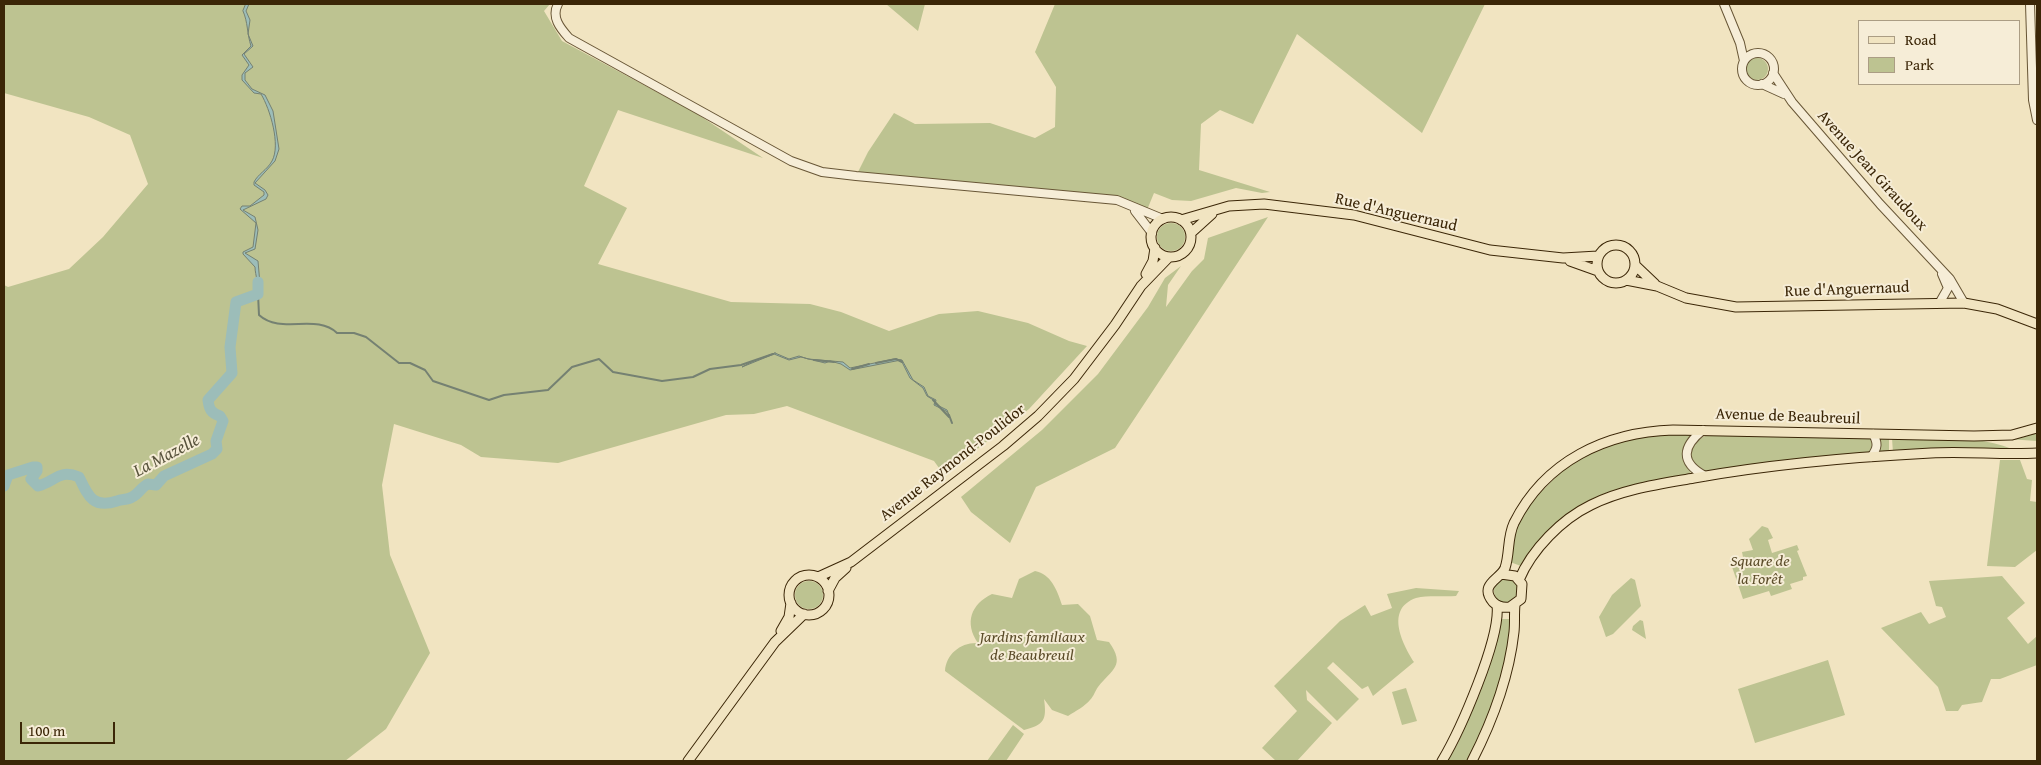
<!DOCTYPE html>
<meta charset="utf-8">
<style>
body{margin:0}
#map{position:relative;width:2041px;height:765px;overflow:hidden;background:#f1e4c1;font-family:"Gentium Book Plus",serif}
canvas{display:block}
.frame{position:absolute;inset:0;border:5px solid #3b2607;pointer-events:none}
.legend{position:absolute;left:1858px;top:20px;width:162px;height:65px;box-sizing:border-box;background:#f6edd7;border:1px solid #ab9d84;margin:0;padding:6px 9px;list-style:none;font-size:15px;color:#3b2607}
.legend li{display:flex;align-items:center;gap:10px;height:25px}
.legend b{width:25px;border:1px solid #ab9d84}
.scale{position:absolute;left:20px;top:722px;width:95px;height:22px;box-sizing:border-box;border:2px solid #3b2607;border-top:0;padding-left:6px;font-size:15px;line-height:18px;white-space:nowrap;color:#3b2607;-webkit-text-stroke:4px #f6edd7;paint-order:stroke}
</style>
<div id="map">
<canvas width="2041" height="765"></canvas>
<div class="frame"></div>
<ul class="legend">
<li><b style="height:6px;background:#f1e4c1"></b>Road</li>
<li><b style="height:14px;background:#bdc391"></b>Park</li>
</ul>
<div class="scale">100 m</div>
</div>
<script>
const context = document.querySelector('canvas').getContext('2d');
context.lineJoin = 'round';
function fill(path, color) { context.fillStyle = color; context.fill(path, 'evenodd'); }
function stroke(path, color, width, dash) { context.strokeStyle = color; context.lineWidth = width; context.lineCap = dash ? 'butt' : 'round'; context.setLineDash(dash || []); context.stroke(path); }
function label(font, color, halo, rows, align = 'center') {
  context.font = font + ' "Gentium Book Plus",serif'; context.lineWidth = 4; context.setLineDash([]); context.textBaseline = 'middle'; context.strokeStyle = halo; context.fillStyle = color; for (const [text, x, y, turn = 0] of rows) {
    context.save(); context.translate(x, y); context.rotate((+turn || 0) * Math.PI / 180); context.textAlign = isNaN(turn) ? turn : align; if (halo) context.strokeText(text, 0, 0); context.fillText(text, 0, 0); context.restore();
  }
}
fill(new Path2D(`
 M 4,4 L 550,4 L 544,11 L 562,41 L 696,113 L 763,158 L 618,110 L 584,186 L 627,208 L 598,264 L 731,302 L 810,304 L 841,312 L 889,331 L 939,314 L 978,311 L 1028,323 L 1069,341 L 1087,346 L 1029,409 L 944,475 L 934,461 L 787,406 L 754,414 L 726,415 L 558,463 L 481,457 L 461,445 L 394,424 L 382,485 L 390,555 L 430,653 L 386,729 L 345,761 L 4,761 L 4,285 L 8,287 L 69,269 L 103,237 L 148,184 L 130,135 L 89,117 L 4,93 Z
 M 886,4 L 925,4 L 918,31 Z
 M 1055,4 L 1485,4 L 1422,133 L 1297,34 L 1253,124 L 1220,110 L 1201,124 L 1199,170 L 1270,192 L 1262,193 L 1236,188 L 1191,201 L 1172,200 L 1154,193 L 1147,210 L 1117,200 L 856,176 L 868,152 L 894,113 L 915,124 L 990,123 L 1035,138 L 1055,127 L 1056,87 L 1035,52 Z
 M1746 69a11 11 0 1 1 22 0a11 11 0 1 1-22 0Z
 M 1268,217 L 1115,448 L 1036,487 L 1010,543 L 971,512 L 961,497 L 1042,430 L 1098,374 L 1148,307 L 1165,278 L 1181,266 L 1168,285 L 1166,307 L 1192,271 L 1204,259 L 1208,238 Z
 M1157 237a14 14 0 1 1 28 0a14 14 0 1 1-28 0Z
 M 2037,430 L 2037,441 L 1993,438 Z
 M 1658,433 L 1695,434 C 1681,447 1685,459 1691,474 C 1645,483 1594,487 1559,522 C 1545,536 1534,552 1521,566 L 1510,562 L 1517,526 L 1532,501 L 1567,466 L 1598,447 Z
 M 1710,434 L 1867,437 L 1875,443 L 1873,451 L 1868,453 L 1702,471 L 1693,463 L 1690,453 L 1696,440 Z
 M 1879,438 L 1889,438 L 1889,452 L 1878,453 L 1881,447 Z
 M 1892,438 C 1931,439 1976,434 2012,449 L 1893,453 Z
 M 2000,460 L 2020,460 L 2027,479 L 2032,480 L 2030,501 L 2037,502 L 2037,550 L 2015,567 L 1987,566 Z
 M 1762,526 L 1768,528 L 1773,538 L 1768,540 L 1772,553 L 1797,545 L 1799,550 L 1797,551 L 1807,576 L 1803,577 L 1803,580 L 1790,584 L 1792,589 L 1771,596 L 1769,591 L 1743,599 L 1730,561 L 1743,557 L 1742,552 L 1753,550 L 1749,539 Z
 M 1035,571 C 1051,574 1057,590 1062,605 L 1078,604 L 1090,616 L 1097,640 L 1109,642 C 1126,666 1112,669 1098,687 C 1095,691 1094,696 1090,700 C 1085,706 1076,711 1068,716 L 1052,710 L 1044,699 C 1047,720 1044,725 1024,730 L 945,671 C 946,654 961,642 978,643 C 964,623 971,604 992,594 L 1012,598 L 1019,579 Z
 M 2002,576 L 2025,603 L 2007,618 L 2028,644 L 2037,636 L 2037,665 L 2000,679 L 1991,679 L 1982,702 L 1962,705 L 1958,711 L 1946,711 L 1938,687 L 1881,628 L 1921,612 L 1929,624 L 1946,617 L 1942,607 L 1936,606 L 1929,581 Z
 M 1631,578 L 1635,580 L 1641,606 L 1613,634 L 1606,637 L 1599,617 L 1612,595 Z
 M1494 591a12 12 0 1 1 24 0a12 12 0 1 1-24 0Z
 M795 595a14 14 0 1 1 28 0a14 14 0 1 1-28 0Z
 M 1416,588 L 1459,591 L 1456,596 C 1444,597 1428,595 1416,598 C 1385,609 1402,643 1414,662 L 1373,696 L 1368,686 L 1362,689 L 1333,662 L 1327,668 L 1359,699 L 1337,721 L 1306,690 L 1307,700 L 1332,723 L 1297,761 L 1276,761 L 1262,748 L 1297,711 L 1274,686 L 1340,621 L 1365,605 L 1371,616 L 1392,608 L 1387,594 Z
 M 1501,619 L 1512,619 C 1509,669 1488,716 1468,761 L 1447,761 L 1458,743 L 1481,690 Z
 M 1640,620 L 1643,621 L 1646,639 L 1632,630 L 1633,626 Z
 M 1828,660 L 1845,715 L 1755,743 L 1738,689 Z
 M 1406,688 L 1417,721 L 1402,725 L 1392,692 Z
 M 1013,725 L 1024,734 L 1006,761 L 987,761 Z`), '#bdc391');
const water = new Path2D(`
 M 246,4 L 249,4 L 246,11 L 250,20 L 248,34 L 253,46 L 244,54 L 253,67 L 245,73 L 245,80 L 252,89 L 265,95 L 273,111 L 279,149 L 275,161 L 255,183 L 265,190 L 268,195 L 266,199 L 243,210 L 255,217 L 258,230 L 255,249 L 245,253 L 258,261 L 261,296 L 257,295 C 260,287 255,275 255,267 L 243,254 L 243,252 L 253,247 L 256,223 L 240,209 L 242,206 L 250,206 L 264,195 L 264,192 L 254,185 L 254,182 C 258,174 267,170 272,161 C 281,145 270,109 261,94 L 254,93 L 242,80 L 242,75 L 249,65 L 242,55 L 251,46 C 247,34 248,22 243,11 Z
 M 775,353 L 789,359 L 799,356 L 808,359 L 843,362 L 850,368 L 894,359 L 902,360 L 913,380 L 924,387 L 928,396 L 936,400 L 935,404 L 947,410 L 949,415 L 946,411 L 934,405 L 935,401 L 927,396 L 923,388 L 910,378 L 901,360 L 850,370 L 841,364 L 830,361 L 825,363 L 801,357 L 789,360 L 774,354 L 742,367 C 752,361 764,357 775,353 Z`);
fill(water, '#9cbdb9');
stroke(water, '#758172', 1);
stroke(new Path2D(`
 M 258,294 L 259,315 C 281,335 316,313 337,333 L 354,333 L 366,337 L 399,363 L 410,363 L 425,370 L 433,381 L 489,400 L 504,395 L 548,390 L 572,367 L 599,359 L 613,372 L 662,381 L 693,377 L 710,369 L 741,365 L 773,354
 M 814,360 L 834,362
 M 876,363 L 896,359 L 902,362
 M 852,369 L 869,364
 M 933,400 L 949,417 L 949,415 L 952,423`), '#758172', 2);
stroke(new Path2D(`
 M 4,486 L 8,475 L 33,467 L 37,467 L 37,471 L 31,479 L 38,486 C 56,481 59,469 79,477 C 88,496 93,509 117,501 C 122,499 128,500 132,497 C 139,494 141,487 148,484 L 156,485 L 164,476 L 212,454 L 217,449 L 216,441 L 223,421 L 220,416 C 211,413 209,409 208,400 L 232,373 L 230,347 L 236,302 L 258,294 L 258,282`), '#9cbdb9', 11);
const minor = new Path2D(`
 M 558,4 C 551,17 560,28 569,38 L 791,161 L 822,172 L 856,176 L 1117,200 L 1163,219
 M 1724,4 L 1740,43 L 1744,61
 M 2030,4 L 2033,100 L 2037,120
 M1742 69a16 16 0 1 1 32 0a16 16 0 1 1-32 0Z
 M 1773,73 L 1792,102 L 1880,204 L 1950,279 L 1964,303
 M 1762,84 L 1784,94
 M 1135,211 L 1152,233
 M 1940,302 L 1948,288 L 1942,274
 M 1703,430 C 1683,446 1679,462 1705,476
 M 1871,457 C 1878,448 1878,443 1873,434`);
const major = new Path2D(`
 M1151 237a20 20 0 1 1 40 0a20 20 0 1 1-40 0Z
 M 1181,220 L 1229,206 L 1264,204 L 1354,215 L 1490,250 L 1563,258 L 1598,256
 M 1191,233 L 1212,214
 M1597 264a19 19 0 1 1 38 0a19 19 0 1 1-38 0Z
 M 1570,261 L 1598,271
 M 1635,265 L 1655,284
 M 1146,274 L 1153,261 L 1155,248
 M 1626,280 L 1657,286 L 1686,298 L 1736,307 L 1964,303 L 1997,309 L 2037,324
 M 1501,574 L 1515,576 L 1522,584 L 1521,599 L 1510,607 C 1504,608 1498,607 1493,602 C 1478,584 1501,579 1505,568 C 1510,553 1507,538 1514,523 C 1545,461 1606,432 1673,430 L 1974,436 L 2012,435 L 2037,428
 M789 595a20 20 0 1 1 40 0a20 20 0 1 1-40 0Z
 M 818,577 L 851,562 L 1003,446 L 1038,416 L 1074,379 L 1115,325 L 1141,286 L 1169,257
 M 1519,580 C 1532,549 1562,519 1591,505 C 1623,489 1660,484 1694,478 C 1772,464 1852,457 1931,453 C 1966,451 2002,455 2037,453
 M 828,591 L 835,578 L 846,568
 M 781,631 L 789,617 L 791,603
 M 688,761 L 775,642 L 804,614
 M 1442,761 C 1460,731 1501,638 1497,605
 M 1472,761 C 1492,722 1509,677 1514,632 C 1515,623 1514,614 1515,605`);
stroke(minor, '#685636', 10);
stroke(major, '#3b2607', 11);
stroke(minor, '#f6edd7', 8);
stroke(major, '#f1e4c1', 9);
label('16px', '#3b2607', '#f6edd7', [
 ["Avenue Jean Giraudoux",1872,171,48],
 ["Rue d'Anguernaud",1396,213,13],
 ["Rue d'Anguernaud",1847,290,-2],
 ["Avenue de Beaubreuil",1788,417,2],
 ["Avenue Raymond-Poulidor",953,463,-38]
]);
label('italic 16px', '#5c4d2a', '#f6edd7', [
 ["Square de",1760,562],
 ["la Forêt",1760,580],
 ["Jardins familiaux",1032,638],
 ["de Beaubreuil",1032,656]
]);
label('italic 18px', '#58533c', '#f6edd7', [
 ["La Mazelle",167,456,-28]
]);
</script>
